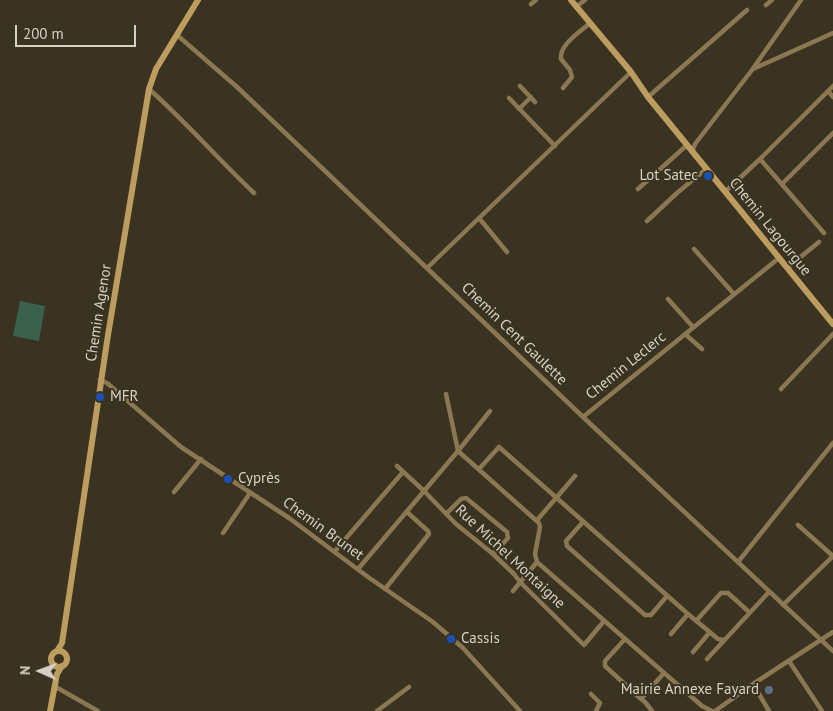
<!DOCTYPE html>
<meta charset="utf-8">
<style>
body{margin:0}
#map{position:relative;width:833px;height:711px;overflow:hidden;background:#3a3321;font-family:"PT Sans",sans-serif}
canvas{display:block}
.north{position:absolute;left:15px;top:646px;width:50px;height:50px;-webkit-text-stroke:4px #3a3321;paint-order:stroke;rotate:272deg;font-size:14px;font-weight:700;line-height:20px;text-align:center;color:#d6d1c6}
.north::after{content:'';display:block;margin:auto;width:18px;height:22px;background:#d6d1c6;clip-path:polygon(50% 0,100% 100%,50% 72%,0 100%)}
.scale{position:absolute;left:15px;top:25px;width:121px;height:22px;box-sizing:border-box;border:2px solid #d6d1c6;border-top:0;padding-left:6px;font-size:15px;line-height:18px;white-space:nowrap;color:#d6d1c6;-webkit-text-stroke:4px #3a3321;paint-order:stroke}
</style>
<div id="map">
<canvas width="833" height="711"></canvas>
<div class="north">N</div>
<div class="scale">200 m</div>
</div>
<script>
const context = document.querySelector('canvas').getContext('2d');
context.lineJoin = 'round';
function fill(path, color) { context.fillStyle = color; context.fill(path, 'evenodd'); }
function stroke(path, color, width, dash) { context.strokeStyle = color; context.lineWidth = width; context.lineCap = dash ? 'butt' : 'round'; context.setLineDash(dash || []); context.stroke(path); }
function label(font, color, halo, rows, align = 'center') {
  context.font = font + ' "PT Sans",sans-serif'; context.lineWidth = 4; context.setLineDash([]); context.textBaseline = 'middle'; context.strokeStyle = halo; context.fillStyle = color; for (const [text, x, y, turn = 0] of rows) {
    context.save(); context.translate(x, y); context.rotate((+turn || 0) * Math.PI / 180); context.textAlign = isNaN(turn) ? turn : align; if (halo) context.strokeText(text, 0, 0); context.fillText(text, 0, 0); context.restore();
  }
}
fill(new Path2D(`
 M 20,301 L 45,306 L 39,341 L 13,336 Z`), '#3a614e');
stroke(new Path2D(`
 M 531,4 L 536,0
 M 766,5 L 772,0
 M 576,7 L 585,0
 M 177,35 L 237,87 L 583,417 L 833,651
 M 753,69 L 833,33
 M 520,86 L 535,102
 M 563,88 L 572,77 L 570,70 L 561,59 C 559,45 580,32 590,23
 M 149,89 C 186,122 218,159 254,193
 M 828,91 L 833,97
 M 648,97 L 747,10
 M 509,98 L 555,146
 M 519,109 L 531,97
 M 692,152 L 695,144 L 752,70 L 801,0
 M 760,159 L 824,233
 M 782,184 L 833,133
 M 638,189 L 687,145
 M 725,192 L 760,159 L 833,86
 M 479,218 L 507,252
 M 647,221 L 677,193 L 706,169
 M 694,249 L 734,294
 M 427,268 L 631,72
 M 787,268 L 819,242
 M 668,299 L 693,327
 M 685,334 L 702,349
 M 100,380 L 107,383 L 181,447 L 289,518 L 368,577 L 433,622 L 463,648 L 520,711
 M 781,389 L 833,334
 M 446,394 L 458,451 L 539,523 L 540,527 L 535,554 L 537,562 L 702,706 L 712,711
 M 583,417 L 779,258
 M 397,466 L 424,491 L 456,524 L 493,554 L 514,574 L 520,582 L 584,645 L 604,621
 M 479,469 L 499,447 L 688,614 L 718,639 L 724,640
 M 174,492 L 201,459
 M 446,514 L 461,499 L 466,498 L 507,532 L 508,538 L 493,554
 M 538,519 L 575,476
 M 583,522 L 566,541 L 567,546 L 645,615 L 651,615 L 667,596
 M 798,525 L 833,556
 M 223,533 L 250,493
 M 335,551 L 403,472
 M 738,562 L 833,443
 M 358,569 L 458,451 L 490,411
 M 385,589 L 429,534 L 428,531 L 407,512
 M 513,591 L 537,562
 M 783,605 L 833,556
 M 696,621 L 721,593 L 728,593 L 749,612
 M 671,634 L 688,614
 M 625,639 L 605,661 L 605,666 L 641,699 L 664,673
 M 693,652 L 710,632
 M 707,659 L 769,592
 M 789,661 L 822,711
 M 753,684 L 769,711
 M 54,686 L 98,711
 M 591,694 L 600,703 L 596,711
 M 641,699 L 645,702 L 652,711
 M 377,711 L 409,687
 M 715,711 L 753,684 L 833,632`), '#8b7852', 4.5);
stroke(new Path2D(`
 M 571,0 L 631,72 L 648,97 L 833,324
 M 57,651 L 62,643 L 108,335 L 149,89 L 156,69 L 198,0
 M51 659a8 8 0 1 1 16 0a8 8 0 1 1-16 0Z
 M 50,711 L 57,674 L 62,666`), '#bc9d5f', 6);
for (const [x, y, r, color] of [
 [708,176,5,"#1a4fb4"],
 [100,397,5,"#1a4fb4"],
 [228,479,5,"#1a4fb4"],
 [451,639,5,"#1a4fb4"],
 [769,690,5,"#5c6f8a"]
]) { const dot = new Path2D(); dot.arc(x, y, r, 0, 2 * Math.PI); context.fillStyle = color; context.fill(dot); stroke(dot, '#3a3321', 2); }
label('15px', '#d6d1c6', '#3a3321', [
 ["Lot Satec",698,176,"right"],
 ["MFR",110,397],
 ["Cyprès",238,479],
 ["Cassis",461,639],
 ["Mairie Annexe Fayard",759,690,"right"]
], 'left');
label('15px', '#d6d1c6', '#3a3321', [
 ["Chemin Lagourgue",770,227,51],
 ["Chemin Agenor",99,313,-81],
 ["Chemin Cent Gaulette",514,334,44],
 ["Chemin Leclerc",626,366,-39],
 ["Chemin Brunet",323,529,36],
 ["Rue Michel Montaigne",510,557,43]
]);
</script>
